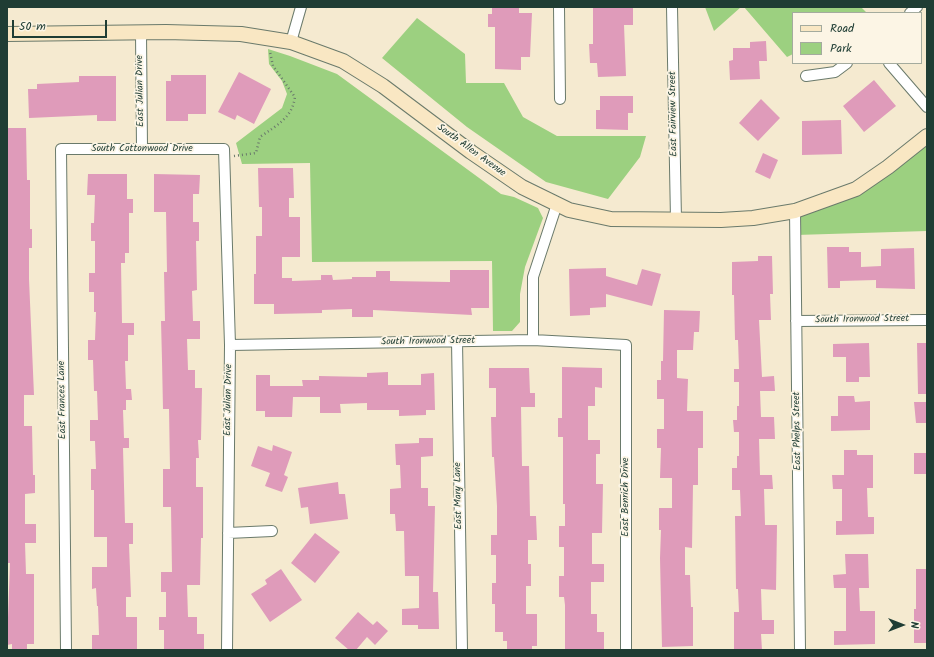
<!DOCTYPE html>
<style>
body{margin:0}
#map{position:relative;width:934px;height:657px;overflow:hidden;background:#f5ead0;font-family:Kalam,sans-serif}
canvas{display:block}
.frame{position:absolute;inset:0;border:8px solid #1f3d34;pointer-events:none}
.legend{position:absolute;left:792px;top:12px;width:130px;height:52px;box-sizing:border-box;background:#fcf5e5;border:1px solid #a4ab9e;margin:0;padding:5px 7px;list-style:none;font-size:12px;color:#1f3d34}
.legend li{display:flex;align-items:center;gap:8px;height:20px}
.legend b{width:20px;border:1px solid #a4ab9e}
.north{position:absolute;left:882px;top:605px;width:40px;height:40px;-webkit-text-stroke:3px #fcf5e5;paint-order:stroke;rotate:90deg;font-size:11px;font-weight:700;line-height:16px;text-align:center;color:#1f3d34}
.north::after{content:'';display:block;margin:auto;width:14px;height:18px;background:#1f3d34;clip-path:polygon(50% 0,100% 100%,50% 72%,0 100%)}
.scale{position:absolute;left:12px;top:20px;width:95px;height:18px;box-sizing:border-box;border:2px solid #1f3d34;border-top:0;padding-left:5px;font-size:12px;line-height:14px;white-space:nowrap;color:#1f3d34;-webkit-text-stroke:3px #fcf5e5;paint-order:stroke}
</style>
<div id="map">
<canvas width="934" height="657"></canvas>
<div class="frame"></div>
<ul class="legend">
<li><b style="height:5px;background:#f9e7c3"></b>Road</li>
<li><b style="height:11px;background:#9cd080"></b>Park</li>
</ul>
<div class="north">N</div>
<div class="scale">50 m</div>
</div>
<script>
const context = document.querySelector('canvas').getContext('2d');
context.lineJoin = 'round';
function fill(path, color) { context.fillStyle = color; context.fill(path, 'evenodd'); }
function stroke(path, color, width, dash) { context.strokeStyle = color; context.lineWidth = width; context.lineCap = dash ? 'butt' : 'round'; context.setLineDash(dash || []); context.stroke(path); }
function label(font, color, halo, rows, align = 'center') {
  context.font = font + ' Kalam,sans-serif'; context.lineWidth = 3.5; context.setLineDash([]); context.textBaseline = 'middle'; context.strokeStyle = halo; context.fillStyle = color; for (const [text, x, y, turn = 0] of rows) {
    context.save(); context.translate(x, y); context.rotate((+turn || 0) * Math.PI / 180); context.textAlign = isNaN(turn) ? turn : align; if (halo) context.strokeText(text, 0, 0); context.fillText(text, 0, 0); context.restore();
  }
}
fill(new Path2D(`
 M 705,7 L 741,7 L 714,31 Z
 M 744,7 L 861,7 L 867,13 L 793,13 L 793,54 L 787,57 Z
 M 417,18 L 465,54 L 466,83 L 504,83 L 523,117 L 557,136 L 646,136 L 640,157 L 608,199 L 546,182 L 467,127 L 382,58 Z
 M 268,49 L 290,56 L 337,74 L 501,194 L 514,197 L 538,208 L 543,218 L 525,267 L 520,294 L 520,322 L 512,331 L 493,331 L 492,261 L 312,262 L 310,163 L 242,164 L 236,143 L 282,108 L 287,94 L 282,81 L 269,64 Z
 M 927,136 L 927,231 L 796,235 L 795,211 L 824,202 Z`), '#9cd080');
fill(new Path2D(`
 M 492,7 L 519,7 L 519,13 L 532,13 L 530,57 L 521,57 L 521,70 L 495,69 L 495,27 L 488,27 L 488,14 L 492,14 Z
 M 593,7 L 633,7 L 633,25 L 624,25 L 626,76 L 598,77 L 597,63 L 590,63 L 589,44 L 593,44 Z
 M 766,41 L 767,61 L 759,61 L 760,79 L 730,80 L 729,61 L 733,60 L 733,48 L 750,48 L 750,42 Z
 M 239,72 L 271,89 L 254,124 L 237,115 L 235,120 L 218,112 Z
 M 171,75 L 206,75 L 206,114 L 188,114 L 188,121 L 166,121 L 166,81 L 171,81 Z
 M 79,76 L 116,76 L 116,121 L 97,121 L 97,115 L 29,118 L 28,89 L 37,89 L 37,84 L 79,82 Z
 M 874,80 L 896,106 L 864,132 L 843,106 Z
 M 600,96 L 633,96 L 633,113 L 628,113 L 628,130 L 596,129 L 596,110 L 600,110 Z
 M 761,99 L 780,118 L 758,141 L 739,123 Z
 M 841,120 L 842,154 L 802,155 L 802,121 Z
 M 7,128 L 26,128 L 27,180 L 30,180 L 30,229 L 32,229 L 32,248 L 29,248 L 29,279 L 34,395 L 24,395 L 24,426 L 32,426 L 33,475 L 35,475 L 35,493 L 25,494 L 25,524 L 36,524 L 36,543 L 25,543 L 26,574 L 34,574 L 34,644 L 27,644 L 27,650 L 12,650 L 12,644 L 7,645 L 10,563 L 7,563 Z
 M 763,153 L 778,160 L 770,179 L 755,172 Z
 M 258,168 L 293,168 L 294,198 L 289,198 L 289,217 L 300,217 L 300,257 L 282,257 L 282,278 L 292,278 L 292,281 L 321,280 L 321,275 L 332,275 L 333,280 L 352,279 L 352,277 L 376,277 L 376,271 L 390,271 L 390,281 L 450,282 L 450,270 L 489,270 L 489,308 L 471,308 L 472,315 L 373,310 L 373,317 L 352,317 L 352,309 L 322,310 L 322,313 L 274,314 L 274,304 L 254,304 L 254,274 L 256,274 L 256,236 L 262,236 L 262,207 L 259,207 Z
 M 88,174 L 127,174 L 127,199 L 133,199 L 133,213 L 129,213 L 129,253 L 125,253 L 125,263 L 121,263 L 122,323 L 134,323 L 134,335 L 128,335 L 128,361 L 125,361 L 126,389 L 131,389 L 132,400 L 126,400 L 126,410 L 123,410 L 124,438 L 129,438 L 129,448 L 123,448 L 125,523 L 133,523 L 133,544 L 129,544 L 131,597 L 126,597 L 126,617 L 137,617 L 137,650 L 92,650 L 92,635 L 99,635 L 98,606 L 97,606 L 96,588 L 92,589 L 92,567 L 107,567 L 107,537 L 94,537 L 94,490 L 91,490 L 91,469 L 96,469 L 95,441 L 90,441 L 90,420 L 98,420 L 97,391 L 94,391 L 93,360 L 88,360 L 88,340 L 95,340 L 96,312 L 94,312 L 94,292 L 89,292 L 89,273 L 95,273 L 95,241 L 91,241 L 91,223 L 94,223 L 95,195 L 87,195 Z
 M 154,174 L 200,175 L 199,194 L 193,194 L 193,222 L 199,222 L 199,241 L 196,241 L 197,290 L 192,291 L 193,321 L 200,321 L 200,339 L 187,339 L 188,370 L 195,370 L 195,388 L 202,388 L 201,440 L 198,440 L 199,458 L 196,458 L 196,487 L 203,487 L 203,538 L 201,538 L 200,585 L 187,585 L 188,617 L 197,617 L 197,634 L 204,634 L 204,650 L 164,650 L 164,630 L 159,630 L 159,617 L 166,617 L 166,592 L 161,592 L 161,572 L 172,572 L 171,507 L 163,507 L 163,469 L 170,469 L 169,409 L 163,409 L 162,360 L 161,321 L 165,321 L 164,272 L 167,272 L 166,212 L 154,212 Z
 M 827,247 L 849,247 L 849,252 L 861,252 L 861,267 L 881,266 L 881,249 L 914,248 L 915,289 L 876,288 L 876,280 L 840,281 L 840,288 L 828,288 Z
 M 758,256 L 772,256 L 773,294 L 770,294 L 771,320 L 759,320 L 762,377 L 774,376 L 775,391 L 760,391 L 761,417 L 774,417 L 775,439 L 759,439 L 760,475 L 772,475 L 773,489 L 764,489 L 765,525 L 777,525 L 776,590 L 761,589 L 762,620 L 774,620 L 774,634 L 761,634 L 762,650 L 734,650 L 734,612 L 739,612 L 738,589 L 736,589 L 735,516 L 741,516 L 740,490 L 732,490 L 732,468 L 737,468 L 737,456 L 739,456 L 739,432 L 734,432 L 733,420 L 737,420 L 737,406 L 739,406 L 739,382 L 734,382 L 734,369 L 739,369 L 738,340 L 735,340 L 734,295 L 732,295 L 732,262 L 758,261 Z
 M 606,268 L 606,276 L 637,285 L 642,269 L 661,274 L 652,306 L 606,294 L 606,307 L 590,308 L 590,315 L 570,316 L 569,269 Z
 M 664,310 L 700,311 L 699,332 L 694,332 L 693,350 L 677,350 L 677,378 L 688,379 L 687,411 L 703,411 L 703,448 L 698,448 L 698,485 L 693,485 L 692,548 L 685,547 L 685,575 L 690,575 L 691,607 L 693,607 L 693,646 L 662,647 L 660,558 L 661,530 L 659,530 L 659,508 L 672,508 L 672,478 L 660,478 L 661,448 L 657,448 L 657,429 L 664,429 L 664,399 L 657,399 L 657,380 L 661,380 L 661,361 L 663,361 Z
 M 869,343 L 870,377 L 859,377 L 859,382 L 846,382 L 846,357 L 833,357 L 833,344 Z
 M 917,343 L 927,343 L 927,394 L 918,394 Z
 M 562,367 L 602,368 L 602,388 L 595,387 L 595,406 L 588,406 L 588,440 L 600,440 L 600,454 L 596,454 L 596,484 L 603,484 L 602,533 L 592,533 L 592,564 L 604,564 L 604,582 L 591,582 L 591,614 L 597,614 L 597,632 L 604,632 L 604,650 L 565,650 L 565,605 L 564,597 L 559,597 L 559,576 L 564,576 L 564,547 L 559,547 L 559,526 L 565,526 L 565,504 L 563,504 L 563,437 L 558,437 L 558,418 L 562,418 Z
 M 489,368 L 529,368 L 530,393 L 535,393 L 535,407 L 521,407 L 522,466 L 529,466 L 530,516 L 536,516 L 537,540 L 528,540 L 528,564 L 531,564 L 531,586 L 526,586 L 526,614 L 537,614 L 537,646 L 532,646 L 532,650 L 507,650 L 507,641 L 503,641 L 503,632 L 495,632 L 495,604 L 492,604 L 492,583 L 496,583 L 496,555 L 491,555 L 491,535 L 497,535 L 497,506 L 494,457 L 492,457 L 491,417 L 496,417 L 496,388 L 489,388 Z
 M 388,372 L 388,385 L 421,385 L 421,374 L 434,373 L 435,410 L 426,410 L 426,415 L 399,416 L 399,410 L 367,410 L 367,403 L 340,404 L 341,413 L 320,413 L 320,397 L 293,397 L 292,417 L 265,417 L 265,411 L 256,411 L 256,375 L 270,375 L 270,386 L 303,386 L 302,380 L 319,380 L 319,376 L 367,377 L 367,373 Z
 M 838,396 L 854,396 L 855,402 L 870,401 L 870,430 L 831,431 L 831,416 L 838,416 Z
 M 914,402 L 927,402 L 927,423 L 916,423 Z
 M 419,438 L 433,438 L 433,456 L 421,457 L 421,488 L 428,488 L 428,506 L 435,506 L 433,592 L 438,592 L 439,629 L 418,629 L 418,625 L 402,625 L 402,609 L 419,608 L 419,576 L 405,576 L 404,531 L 396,531 L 395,514 L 390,514 L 390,489 L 401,488 L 400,465 L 396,465 L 395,444 L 419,443 Z
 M 273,445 L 292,452 L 284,475 L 288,477 L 282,492 L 265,486 L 270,473 L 251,466 L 258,446 L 272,451 Z
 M 844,450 L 857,450 L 857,455 L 873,455 L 873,488 L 867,488 L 868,517 L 874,517 L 874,534 L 836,535 L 836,521 L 842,521 L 842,489 L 833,489 L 832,475 L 844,475 Z
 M 914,453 L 927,453 L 927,474 L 914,474 Z
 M 338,482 L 339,494 L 345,494 L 348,519 L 310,524 L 308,507 L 301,508 L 298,488 Z
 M 315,533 L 340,552 L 315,583 L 291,563 Z
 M 845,554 L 868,554 L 869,588 L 859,588 L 860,611 L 875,611 L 875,644 L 834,645 L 834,631 L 846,631 L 846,588 L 834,588 L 833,575 L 846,574 Z
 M 281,569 L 302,600 L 270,622 L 251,594 L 267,584 L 265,580 Z
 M 916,569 L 927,569 L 927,643 L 914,643 L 914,609 L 916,609 Z
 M 358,612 L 373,625 L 377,621 L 388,631 L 375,645 L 367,637 L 356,650 L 349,650 L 335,638 Z`), '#df9bba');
const street = new Path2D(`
 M 559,7 L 560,99
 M 672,7 L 676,220
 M 910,13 L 917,7
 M 141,32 L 142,149
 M 291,42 L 301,7
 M 889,63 L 927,107
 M 806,76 L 835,72 L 847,63
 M 795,211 L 800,650
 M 796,321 L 927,320
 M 533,340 L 533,277 L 557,204
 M 457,341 L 462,650
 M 230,345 L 533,340 L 626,345 L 626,650
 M 228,533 L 272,531
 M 66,650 L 61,149 L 224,149 L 230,345 L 227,650`);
const secondary = new Path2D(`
 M 7,34 L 166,32 L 241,34 L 291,42 L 343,61 L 383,86 L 471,152 L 522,187 L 569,210 L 611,219 L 721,220 L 753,218 L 795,211 L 856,189 L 888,167 L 927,136`);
stroke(street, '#6a7a6b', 12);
stroke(secondary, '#6a7a6b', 16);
stroke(new Path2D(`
 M 234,156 L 256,153 L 260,137 C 277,125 292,118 295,97 L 273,66 L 270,52`), '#6a7a6b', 2.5, [1, 3]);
stroke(street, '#fff', 10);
stroke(secondary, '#f9e7c3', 14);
label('10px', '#1f3d34', '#fcf5e5', [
 ["East Julian Drive",141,91,-91],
 ["East Fairview Street",674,114,-91],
 ["South Cottonwood Drive",142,149],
 ["South Allen Avenue",471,151,36],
 ["South Ironwood Street",862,320,-1],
 ["South Ironwood Street",428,342,-1],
 ["East Frances Lane",63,400,-91],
 ["East Julian Drive",229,400,-89],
 ["East Phelps Street",798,431,-91],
 ["East Mary Lane",459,496,-91],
 ["East Benrich Drive",626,497,-90]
]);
</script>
